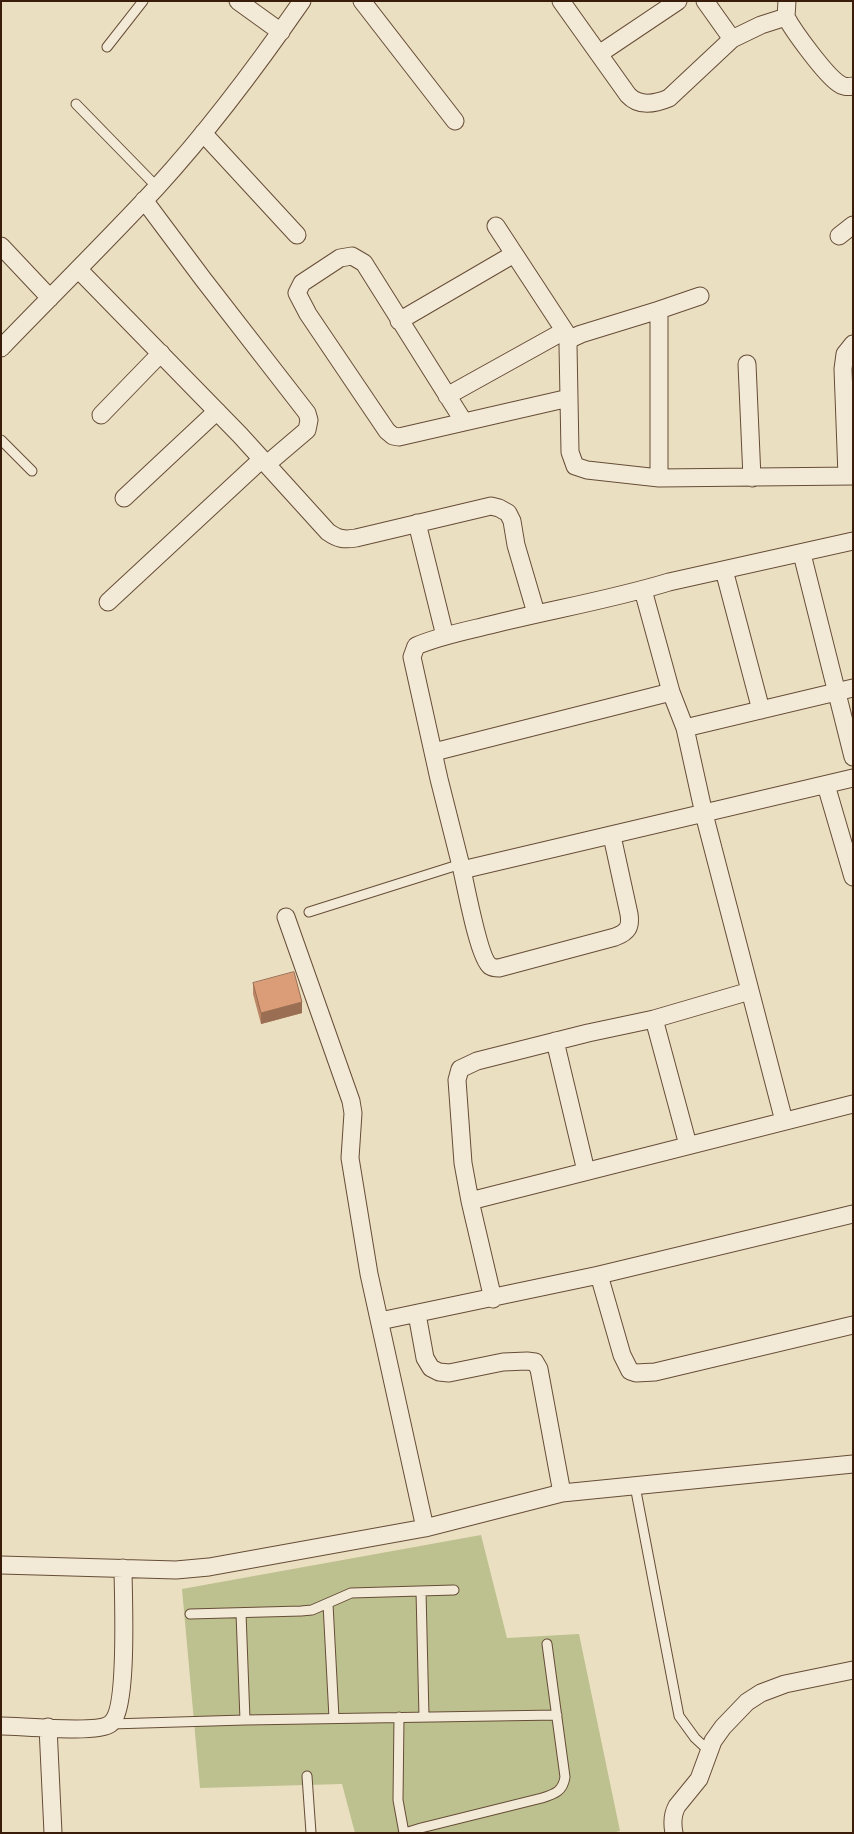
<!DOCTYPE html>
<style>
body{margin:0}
#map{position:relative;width:854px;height:1834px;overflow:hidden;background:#ebdfc1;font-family:"Sorts Mill Goudy",serif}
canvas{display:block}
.frame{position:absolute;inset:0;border:2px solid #391c09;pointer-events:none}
</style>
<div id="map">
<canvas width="854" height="1834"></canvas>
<div class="frame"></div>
</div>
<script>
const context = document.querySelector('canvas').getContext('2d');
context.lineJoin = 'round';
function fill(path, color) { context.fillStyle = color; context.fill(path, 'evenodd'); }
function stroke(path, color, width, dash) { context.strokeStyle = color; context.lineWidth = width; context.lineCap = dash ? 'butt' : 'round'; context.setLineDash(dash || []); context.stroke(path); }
fill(new Path2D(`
 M 481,1535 L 507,1638 L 579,1634 L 620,1831 L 612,1833 L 355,1833 L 342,1784 L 200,1788 L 182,1589 Z`), '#bdc08f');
const service = new Path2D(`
 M 107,47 L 143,1
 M 76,104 L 157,187
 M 1,440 L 32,471
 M 309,912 L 461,864
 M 635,1486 L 679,1716 L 695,1738 L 708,1750
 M 421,1591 L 424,1717
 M 328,1604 L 334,1718
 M 241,1613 L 245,1720
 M 190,1614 L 301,1611 L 312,1610 L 351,1593 L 454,1590
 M 399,1717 L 398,1800 L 404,1833
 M 111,1724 L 245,1720 L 557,1715
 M 307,1776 L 311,1833
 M 405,1833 L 421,1828 L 542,1798 C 555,1794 563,1791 565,1777 L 547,1644`);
const minor = new Path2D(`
 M 238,1 L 281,32
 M 362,1 L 455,121
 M 561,1 L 628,95 C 639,107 655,104 669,98 L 732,39 L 761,25 L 786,17
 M 705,1 L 732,39
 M 787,1 L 786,17 C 794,32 825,74 838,83 C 843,87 847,87 853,86
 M 599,54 L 678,1
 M 203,133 L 297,235
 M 144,200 L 203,279 L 307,413 L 309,420 L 307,430 L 267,464
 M 496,226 L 570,339
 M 839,236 L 853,225
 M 1,246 L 50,298
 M 78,269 L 240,435 L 328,532 C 338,539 344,540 356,538 L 491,506 L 499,508 L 508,513 L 512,521 L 516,545 L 536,613
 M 659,310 L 581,334 L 570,339 L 568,345 L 570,452 L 575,466 L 587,470 L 659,478 L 853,476
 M 399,321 L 514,254
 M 1,348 C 53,294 106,242 157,187 C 210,129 257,66 302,1
 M 747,364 L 752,478
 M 447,396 L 564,331
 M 101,415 L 161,353
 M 464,422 L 364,263 L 352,256 L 340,258 L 302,283 L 297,293 L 308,314 L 387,431 L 393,436 L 399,437 L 569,398
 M 847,476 L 843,369 L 845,354 L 853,344
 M 659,478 L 659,310 L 700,296
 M 124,498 L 217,411
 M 417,523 L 445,636
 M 853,541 L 669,582 C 610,600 549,610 490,625 C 465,631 439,636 416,646 L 412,657 L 439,779 L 462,870 L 853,778
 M 802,554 L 853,757
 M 724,570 L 761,710
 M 643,590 L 671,692 L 685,728 L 704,814 L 784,1121
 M 108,602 L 262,459
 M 685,728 L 853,688
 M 434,752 L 671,692
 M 826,785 L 853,877
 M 462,870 C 466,887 479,958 490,966 C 493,968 496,968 499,968 L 615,937 C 628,932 631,927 629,914 L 612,836
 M 286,917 L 351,1101 L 353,1113 L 350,1158 L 369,1274 L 425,1528
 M 654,1019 L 688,1145
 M 555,1041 L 586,1171
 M 470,1201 L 853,1104
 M 599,1275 L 622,1355 L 630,1371 L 636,1373 L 655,1372 L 853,1325
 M 493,1299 L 470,1201 L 463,1163 L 457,1080 L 460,1069 L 477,1061 L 588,1033 L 654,1019 L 750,991
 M 417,1314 L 425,1358 L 431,1368 L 439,1372 L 449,1373 L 503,1362 L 527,1361 L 535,1362 L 539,1369 L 562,1493
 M 380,1321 L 599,1275 L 853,1214
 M 1,1565 L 176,1570 L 209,1567 L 425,1528 L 562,1493 L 853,1464
 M 1,1726 C 21,1726 97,1734 110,1724 C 129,1711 123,1594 123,1568
 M 48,1727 L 53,1833
 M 674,1833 C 672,1823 672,1815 677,1806 L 699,1779 L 713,1741 L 723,1727 L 747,1702 L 761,1693 L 785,1684 L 853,1670`);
stroke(service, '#664d37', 11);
stroke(minor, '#664d37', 19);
stroke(service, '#f2ead7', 9);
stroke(minor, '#f2ead7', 17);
fill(new Path2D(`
 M 253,983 L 302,1013 L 261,1024 L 253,994 Z`), '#bc8766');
fill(new Path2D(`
 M 302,1002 L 302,1013 L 261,1024 L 261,1013 Z`), '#996e53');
const building = new Path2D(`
 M 294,972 L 302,1002 L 261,1013 L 253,983 Z`);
fill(building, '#db9d77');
stroke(building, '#996e53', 1);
</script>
